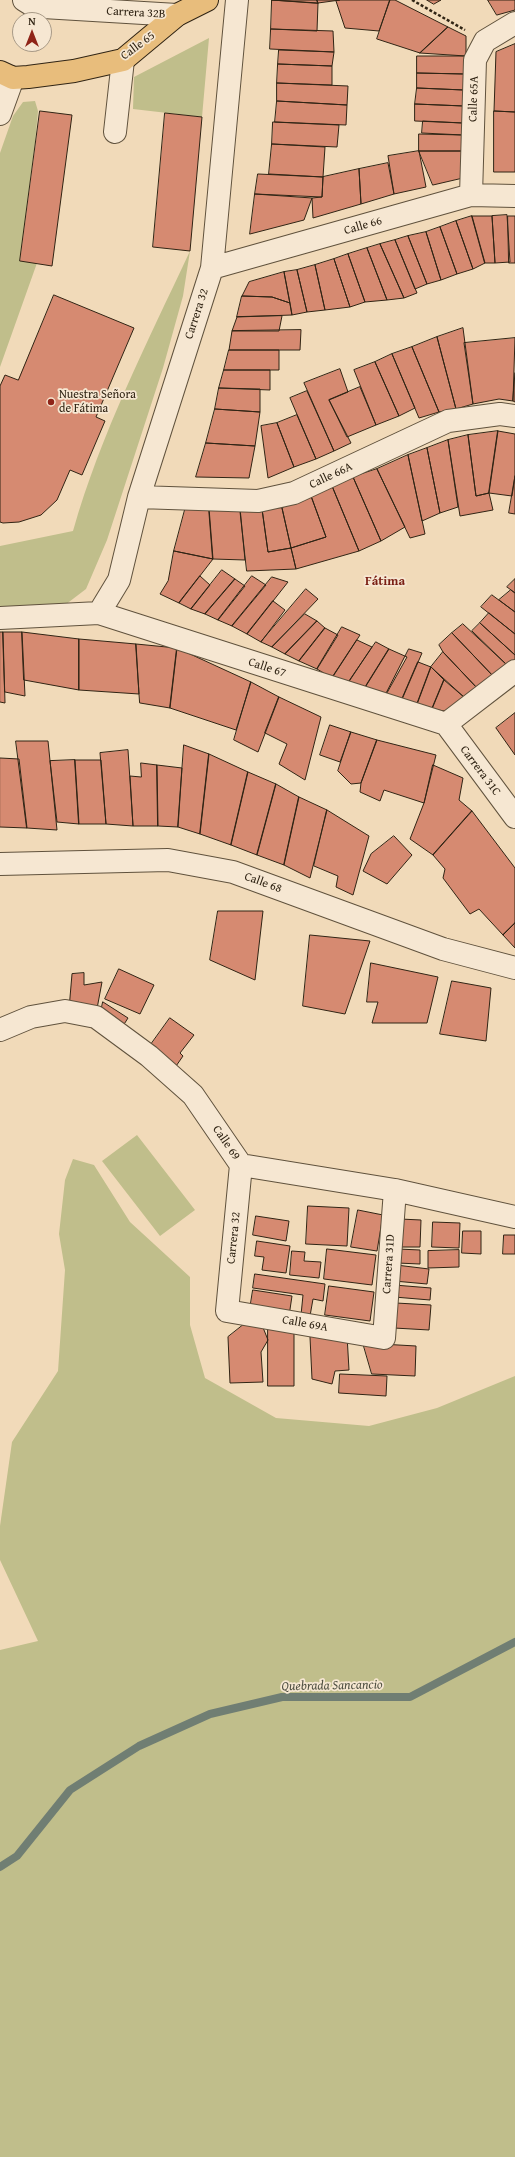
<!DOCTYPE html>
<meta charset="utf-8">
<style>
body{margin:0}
#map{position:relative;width:515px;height:2157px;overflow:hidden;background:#f1dab9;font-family:"Gentium Book Plus",serif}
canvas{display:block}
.north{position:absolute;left:12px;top:12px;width:40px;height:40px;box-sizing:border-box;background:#f6e7d2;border:1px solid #a79986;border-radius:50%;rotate:0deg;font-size:11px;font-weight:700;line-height:16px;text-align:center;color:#302414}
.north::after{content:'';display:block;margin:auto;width:14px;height:18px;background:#8f2418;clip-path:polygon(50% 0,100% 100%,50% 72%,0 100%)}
</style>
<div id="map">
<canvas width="515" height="2157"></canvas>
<div class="north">N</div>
</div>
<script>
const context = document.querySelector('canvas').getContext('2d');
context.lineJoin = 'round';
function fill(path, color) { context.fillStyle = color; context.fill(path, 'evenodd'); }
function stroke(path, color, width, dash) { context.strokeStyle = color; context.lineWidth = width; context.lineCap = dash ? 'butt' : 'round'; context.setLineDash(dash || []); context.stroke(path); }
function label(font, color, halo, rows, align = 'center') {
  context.font = font + ' "Gentium Book Plus",serif'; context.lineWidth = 3.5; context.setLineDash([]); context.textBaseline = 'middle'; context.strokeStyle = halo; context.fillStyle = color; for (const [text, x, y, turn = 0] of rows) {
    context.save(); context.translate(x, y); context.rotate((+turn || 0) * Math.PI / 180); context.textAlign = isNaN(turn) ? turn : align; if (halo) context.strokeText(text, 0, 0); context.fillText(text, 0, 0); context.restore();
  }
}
fill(new Path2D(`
 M 209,38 L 202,117 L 133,109 L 134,77 Z
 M 35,101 L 38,111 L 35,143 L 20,261 L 37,263 L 0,367 L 0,153 L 13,116 L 23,102 Z
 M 190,251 L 183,296 L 163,368 L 107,540 L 86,589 L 65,605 L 0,612 L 0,546 L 73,531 C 101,433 147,343 190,251 Z
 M 137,1135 L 195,1210 L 160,1236 L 102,1161 Z
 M 73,1159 L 94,1165 L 130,1222 L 190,1277 L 190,1325 L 205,1378 L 276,1418 L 369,1426 L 437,1408 L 515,1376 L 515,2157 L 0,2157 L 0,1650 L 38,1641 L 0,1560 L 0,1526 L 12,1442 L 58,1371 L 65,1270 L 59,1234 L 65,1180 Z`), '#c0be8b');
stroke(new Path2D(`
 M 0,1867 L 17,1856 L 70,1790 L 139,1746 L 210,1714 L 282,1697 L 410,1697 L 515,1642`), '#707e73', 8);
const building = new Path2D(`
 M 272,0 L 318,3 L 317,31 L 271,29 Z
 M 272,0 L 317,0 L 318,3 Z
 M 317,0 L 340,0 L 318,3 Z
 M 340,0 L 390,0 L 379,31 L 345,28 L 336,1 Z
 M 390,0 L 395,0 L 448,27 L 420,53 L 377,39 Z
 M 427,0 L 441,0 L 434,4 Z
 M 488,0 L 515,0 L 515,10 L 497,15 Z
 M 448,27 L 466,36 L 466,56 L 420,53 Z
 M 271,29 L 333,31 L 334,52 L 270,49 Z
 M 515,44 L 515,112 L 494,111 L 496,52 Z
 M 279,50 L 334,52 L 332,66 L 278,64 Z
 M 417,56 L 466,56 L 465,74 L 417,73 Z
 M 278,64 L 332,66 L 332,85 L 277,83 Z
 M 417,73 L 465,74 L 464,90 L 417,88 Z
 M 277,83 L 348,86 L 347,105 L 277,101 Z
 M 417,88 L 464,90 L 464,106 L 415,104 Z
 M 277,101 L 347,105 L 346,125 L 275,122 Z
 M 415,104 L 464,106 L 463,123 L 415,121 Z
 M 40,111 L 72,115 L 52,266 L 20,261 Z
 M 494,111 L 515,112 L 515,172 L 494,172 Z
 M 165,113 L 202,117 L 190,251 L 153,247 Z
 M 423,121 L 463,123 L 463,135 L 422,133 Z
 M 273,122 L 339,125 L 337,147 L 272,144 Z
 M 419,134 L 463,135 L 463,151 L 419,151 Z
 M 272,144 L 325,147 L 323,177 L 269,174 Z
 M 419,151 L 426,187 L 394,194 L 388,156 Z
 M 419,151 L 463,151 L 463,178 L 433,185 Z
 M 388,163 L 394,194 L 361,204 L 359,169 Z
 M 359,169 L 361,204 L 313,218 L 312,198 L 322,197 L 323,177 Z
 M 258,174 L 323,177 L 322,197 L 255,194 Z
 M 255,194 L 312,198 L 304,220 L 250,234 Z
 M 507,215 L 510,262 L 495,263 L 492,216 Z
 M 472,216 L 485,263 L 473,269 L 456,221 Z
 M 472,216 L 492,216 L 495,263 L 485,263 Z
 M 508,216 L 515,216 L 515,263 L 509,263 Z
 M 456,221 L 473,269 L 457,274 L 440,227 Z
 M 440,227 L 457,274 L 441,280 L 426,232 Z
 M 426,232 L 441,280 L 427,284 L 408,236 Z
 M 408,236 L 427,284 L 415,289 L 395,240 Z
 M 395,240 L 417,293 L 404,298 L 380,244 Z
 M 380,244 L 404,298 L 387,300 L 367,248 Z
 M 367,248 L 387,300 L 365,302 L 348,254 Z
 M 348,254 L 365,302 L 350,307 L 334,259 Z
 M 334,259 L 350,307 L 325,310 L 315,265 Z
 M 315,265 L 325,310 L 307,312 L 297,270 Z
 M 297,270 L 307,312 L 292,315 L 284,272 Z
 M 284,272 L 290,303 L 272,297 L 242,296 L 249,282 Z
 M 54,295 L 134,328 L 96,417 L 105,421 L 82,475 L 70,470 L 57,500 L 41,515 L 19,522 L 3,523 L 0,522 L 0,386 L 5,375 L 18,380 Z
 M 242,296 L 272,297 L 290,303 L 292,315 L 237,317 Z
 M 282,316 L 279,331 L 232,331 L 237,317 Z
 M 463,328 L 473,404 L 456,409 L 437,337 Z
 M 301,330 L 300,350 L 229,350 L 232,331 Z
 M 437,337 L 456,409 L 439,412 L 412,347 Z
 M 515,338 L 513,401 L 499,399 L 473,404 L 464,343 Z
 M 412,347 L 439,412 L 419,418 L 392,354 Z
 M 229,350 L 279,350 L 279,370 L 224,370 Z
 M 392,354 L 415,408 L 399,416 L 375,362 Z
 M 375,362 L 399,416 L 376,425 L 354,370 Z
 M 340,369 L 348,392 L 329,400 L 351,443 L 334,451 L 304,383 Z
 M 224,370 L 270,370 L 270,390 L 219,388 Z
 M 515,373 L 515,402 L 513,401 Z
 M 360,387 L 376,425 L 347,437 L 329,400 Z
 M 219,388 L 260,389 L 260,412 L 215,409 Z
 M 307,391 L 334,451 L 316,459 L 290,398 Z
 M 215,409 L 260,412 L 255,446 L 206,443 Z
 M 297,415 L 316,459 L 294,467 L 277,423 Z
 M 277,423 L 294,467 L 268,478 L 261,426 Z
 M 498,431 L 515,434 L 515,476 L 512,496 L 489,493 Z
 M 498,431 L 489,493 L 476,496 L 468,435 Z
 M 468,435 L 476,496 L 489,493 L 493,510 L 460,516 L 448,440 Z
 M 448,440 L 458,507 L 440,513 L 427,448 Z
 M 206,443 L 255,446 L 249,478 L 196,477 Z
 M 427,448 L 440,513 L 422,521 L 408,455 Z
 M 408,455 L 425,534 L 410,538 L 377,469 Z
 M 377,469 L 405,527 L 381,541 L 353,477 Z
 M 515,476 L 515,514 L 509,513 Z
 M 353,477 L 381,541 L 359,551 L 332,486 Z
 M 332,486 L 359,551 L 296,569 L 291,548 L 326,537 L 311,496 Z
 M 311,496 L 326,537 L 291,548 L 282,508 Z
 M 186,506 L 209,508 L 213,559 L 174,551 Z
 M 209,508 L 240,508 L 245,560 L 213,559 Z
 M 240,508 L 262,509 L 268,552 L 291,548 L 296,569 L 247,571 Z
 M 282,508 L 291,548 L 268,552 L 262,509 Z
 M 174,551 L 213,559 L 179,603 L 160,594 L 168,581 Z
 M 222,570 L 235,579 L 205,614 L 191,609 Z
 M 200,576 L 210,585 L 191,609 L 179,603 Z
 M 252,576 L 266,585 L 232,626 L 218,620 Z
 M 272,577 L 288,582 L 247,634 L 232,626 Z
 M 235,579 L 245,586 L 218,620 L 205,614 Z
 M 515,579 L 515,593 L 507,587 Z
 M 306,589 L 318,599 L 272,647 L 261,642 Z
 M 511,590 L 515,593 L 515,612 L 499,600 Z
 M 492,595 L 515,612 L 515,634 L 481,607 Z
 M 273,601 L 285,610 L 261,642 L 247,634 Z
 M 489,613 L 515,634 L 515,655 L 480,623 Z
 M 305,614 L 317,621 L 285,654 L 272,647 Z
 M 317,621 L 325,628 L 299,661 L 285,654 Z
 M 480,623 L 515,655 L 515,660 L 508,666 L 472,631 Z
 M 463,624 L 508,666 L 494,677 L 452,633 Z
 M 342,627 L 360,635 L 332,678 L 317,669 Z
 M 325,628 L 338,635 L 317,669 L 299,661 Z
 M 0,632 L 3,632 L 5,703 L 0,702 Z
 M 3,632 L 22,632 L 25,696 L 5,692 Z
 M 22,632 L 79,639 L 79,690 L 24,680 Z
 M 452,633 L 494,677 L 478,689 L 443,652 L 439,645 Z
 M 79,639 L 136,644 L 139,694 L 79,690 Z
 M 357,640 L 372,647 L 346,686 L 332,678 Z
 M 376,642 L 389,649 L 361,694 L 346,686 Z
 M 136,644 L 177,648 L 170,708 L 140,703 Z
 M 177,648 L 251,682 L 236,730 L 170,708 Z
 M 389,649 L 407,657 L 383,700 L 361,694 Z
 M 409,649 L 422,653 L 400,704 L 383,700 Z
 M 443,652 L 478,689 L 465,698 L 431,667 Z
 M 418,662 L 431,667 L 416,707 L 400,704 Z
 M 431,667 L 444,680 L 432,709 L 416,707 Z
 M 444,680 L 465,698 L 450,712 L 432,709 Z
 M 251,682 L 279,697 L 258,752 L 234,740 Z
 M 279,697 L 321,717 L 305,780 L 279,764 L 287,744 L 265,733 Z
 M 515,713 L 515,755 L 496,728 Z
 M 330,725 L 351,732 L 340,762 L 320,755 Z
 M 351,732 L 377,740 L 361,783 L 351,784 L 338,771 Z
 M 377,740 L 436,755 L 424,803 L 384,790 L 380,801 L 360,792 L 361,783 Z
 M 16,741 L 48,741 L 57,830 L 27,828 Z
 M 184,745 L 209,754 L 200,834 L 178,827 Z
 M 128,750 L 133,826 L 106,824 L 100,753 Z
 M 209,754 L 248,772 L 231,845 L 200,834 Z
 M 0,758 L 19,759 L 27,828 L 0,827 Z
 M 75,760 L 101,760 L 106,824 L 79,824 Z
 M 75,760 L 79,824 L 57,822 L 50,761 Z
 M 141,763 L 157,765 L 158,826 L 133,826 L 130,776 L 141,777 Z
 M 157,765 L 182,768 L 178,827 L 158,826 Z
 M 433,765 L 463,778 L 459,800 L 472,811 L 433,855 L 410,839 L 424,803 Z
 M 248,772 L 276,784 L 257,855 L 231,845 Z
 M 276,784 L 299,797 L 284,865 L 257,855 Z
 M 299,797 L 327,810 L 310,878 L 284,865 Z
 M 327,810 L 369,836 L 353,895 L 336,887 L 338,876 L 314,866 Z
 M 472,811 L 515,868 L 515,923 L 503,935 L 479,909 L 470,914 L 443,878 L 445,869 L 433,855 Z
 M 394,836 L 412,855 L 387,884 L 363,871 L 371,854 Z
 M 218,911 L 263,911 L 255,980 L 210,960 Z
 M 515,923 L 515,948 L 503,935 Z
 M 310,935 L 370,941 L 345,1014 L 303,1006 Z
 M 371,963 L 438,977 L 427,1023 L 372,1023 L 378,1002 L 367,1002 Z
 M 119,969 L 154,985 L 140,1014 L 105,999 Z
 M 84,973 L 84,985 L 102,982 L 96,1014 L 69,1009 L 72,974 Z
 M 452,981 L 491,988 L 486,1041 L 440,1034 Z
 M 103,1002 L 128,1018 L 121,1029 L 100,1016 Z
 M 170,1018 L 194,1035 L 180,1053 L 183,1056 L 174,1069 L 147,1050 Z
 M 308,1206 L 349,1208 L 347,1246 L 306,1244 Z
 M 358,1210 L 383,1215 L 377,1251 L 351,1247 Z
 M 256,1216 L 289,1221 L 286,1241 L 253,1235 Z
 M 400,1219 L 421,1220 L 420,1247 L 399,1247 Z
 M 433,1222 L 460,1223 L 459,1248 L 432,1247 Z
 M 463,1231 L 481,1231 L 481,1254 L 462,1253 Z
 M 504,1235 L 515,1235 L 515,1254 L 503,1254 Z
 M 257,1241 L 290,1246 L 286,1273 L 262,1270 L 264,1257 L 255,1256 Z
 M 327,1249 L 376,1255 L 372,1285 L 324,1279 Z
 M 398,1249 L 420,1250 L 420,1264 L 397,1263 Z
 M 459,1250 L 459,1267 L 428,1268 L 428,1251 Z
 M 292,1251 L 305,1252 L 304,1261 L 321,1262 L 319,1278 L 290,1275 Z
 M 396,1265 L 429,1269 L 427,1284 L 394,1281 Z
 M 255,1274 L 325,1284 L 323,1301 L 313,1299 L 310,1316 L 301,1315 L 303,1295 L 253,1288 Z
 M 394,1285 L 431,1288 L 430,1300 L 394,1297 Z
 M 329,1286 L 374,1292 L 370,1321 L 325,1315 Z
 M 253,1290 L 292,1296 L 289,1316 L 250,1309 Z
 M 396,1303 L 431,1305 L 429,1330 L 394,1328 Z
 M 243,1325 L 262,1325 L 268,1340 L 261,1352 L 263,1382 L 230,1383 L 228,1337 Z
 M 268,1329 L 294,1329 L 294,1386 L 268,1386 Z
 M 347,1335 L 349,1370 L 335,1371 L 332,1384 L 312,1379 L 310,1337 Z
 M 363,1343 L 416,1346 L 415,1376 L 372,1374 Z
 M 340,1374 L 387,1376 L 386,1396 L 339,1393 Z`);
fill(building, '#d68a71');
stroke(building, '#302414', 1);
const minor = new Path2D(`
 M 24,0 L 32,5 L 43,7 L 177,15
 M 0,114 L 13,78
 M 115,132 L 123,60
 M 471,195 L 475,60 L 485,41 L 515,23
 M 212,268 L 471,195 L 515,196
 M 139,497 L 258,501 L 294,493 L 448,421 L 500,414 L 515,416
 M 99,613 L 119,580 L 139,497 L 212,268 L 237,0
 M 0,618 L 99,613 L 446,724
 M 446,724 L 515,817
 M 446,724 L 515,671
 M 0,864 L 168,860 L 233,872 L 443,949 L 515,968
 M 0,1030 L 31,1017 L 65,1011 L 96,1017 L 149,1056 L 193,1095 L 241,1165 L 395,1190 L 515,1217
 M 241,1165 L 227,1311 L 384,1338 L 395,1190`);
const major = new Path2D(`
 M 0,72 L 13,78 L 28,77 L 74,71 L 123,60 L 177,15 L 207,0`);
stroke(minor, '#60523d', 24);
stroke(major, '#302414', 24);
stroke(new Path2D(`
 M 412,0 L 465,30
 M 35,51 L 36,44`), '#302414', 2.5, [3, 2]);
stroke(minor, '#f6e7d2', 22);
stroke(major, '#e8bd7c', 22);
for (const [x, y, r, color] of [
 [51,402,4,"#8f2418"]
]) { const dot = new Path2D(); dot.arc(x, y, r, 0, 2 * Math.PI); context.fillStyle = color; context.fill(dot); stroke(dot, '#f6e7d2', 1.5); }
label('12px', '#302414', '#f6e7d2', [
 ["Carrera 32B",136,13,3],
 ["Calle 65",138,46,-37],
 ["Calle 65A",474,99,-88],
 ["Calle 66",363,226,-16],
 ["Carrera 32",197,314,-72],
 ["Calle 66A",331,476,-25],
 ["Calle 67",267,668,18],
 ["Carrera 31C",480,771,53],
 ["Calle 68",263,883,20],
 ["Calle 69",226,1143,55],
 ["Carrera 32",234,1238,-84],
 ["Carrera 31D",389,1264,-86],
 ["Calle 69A",305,1324,10]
]);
label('12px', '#302414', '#f6e7d2', [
 ["Nuestra Señora",59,395],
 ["de Fátima",59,409]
], 'left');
label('bold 13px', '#7a1f14', '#f6e7d2', [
 ["Fátima",385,582]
]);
label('italic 13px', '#505143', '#f6e7d2', [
 ["Quebrada Sancancio",332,1686,-1]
]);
</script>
